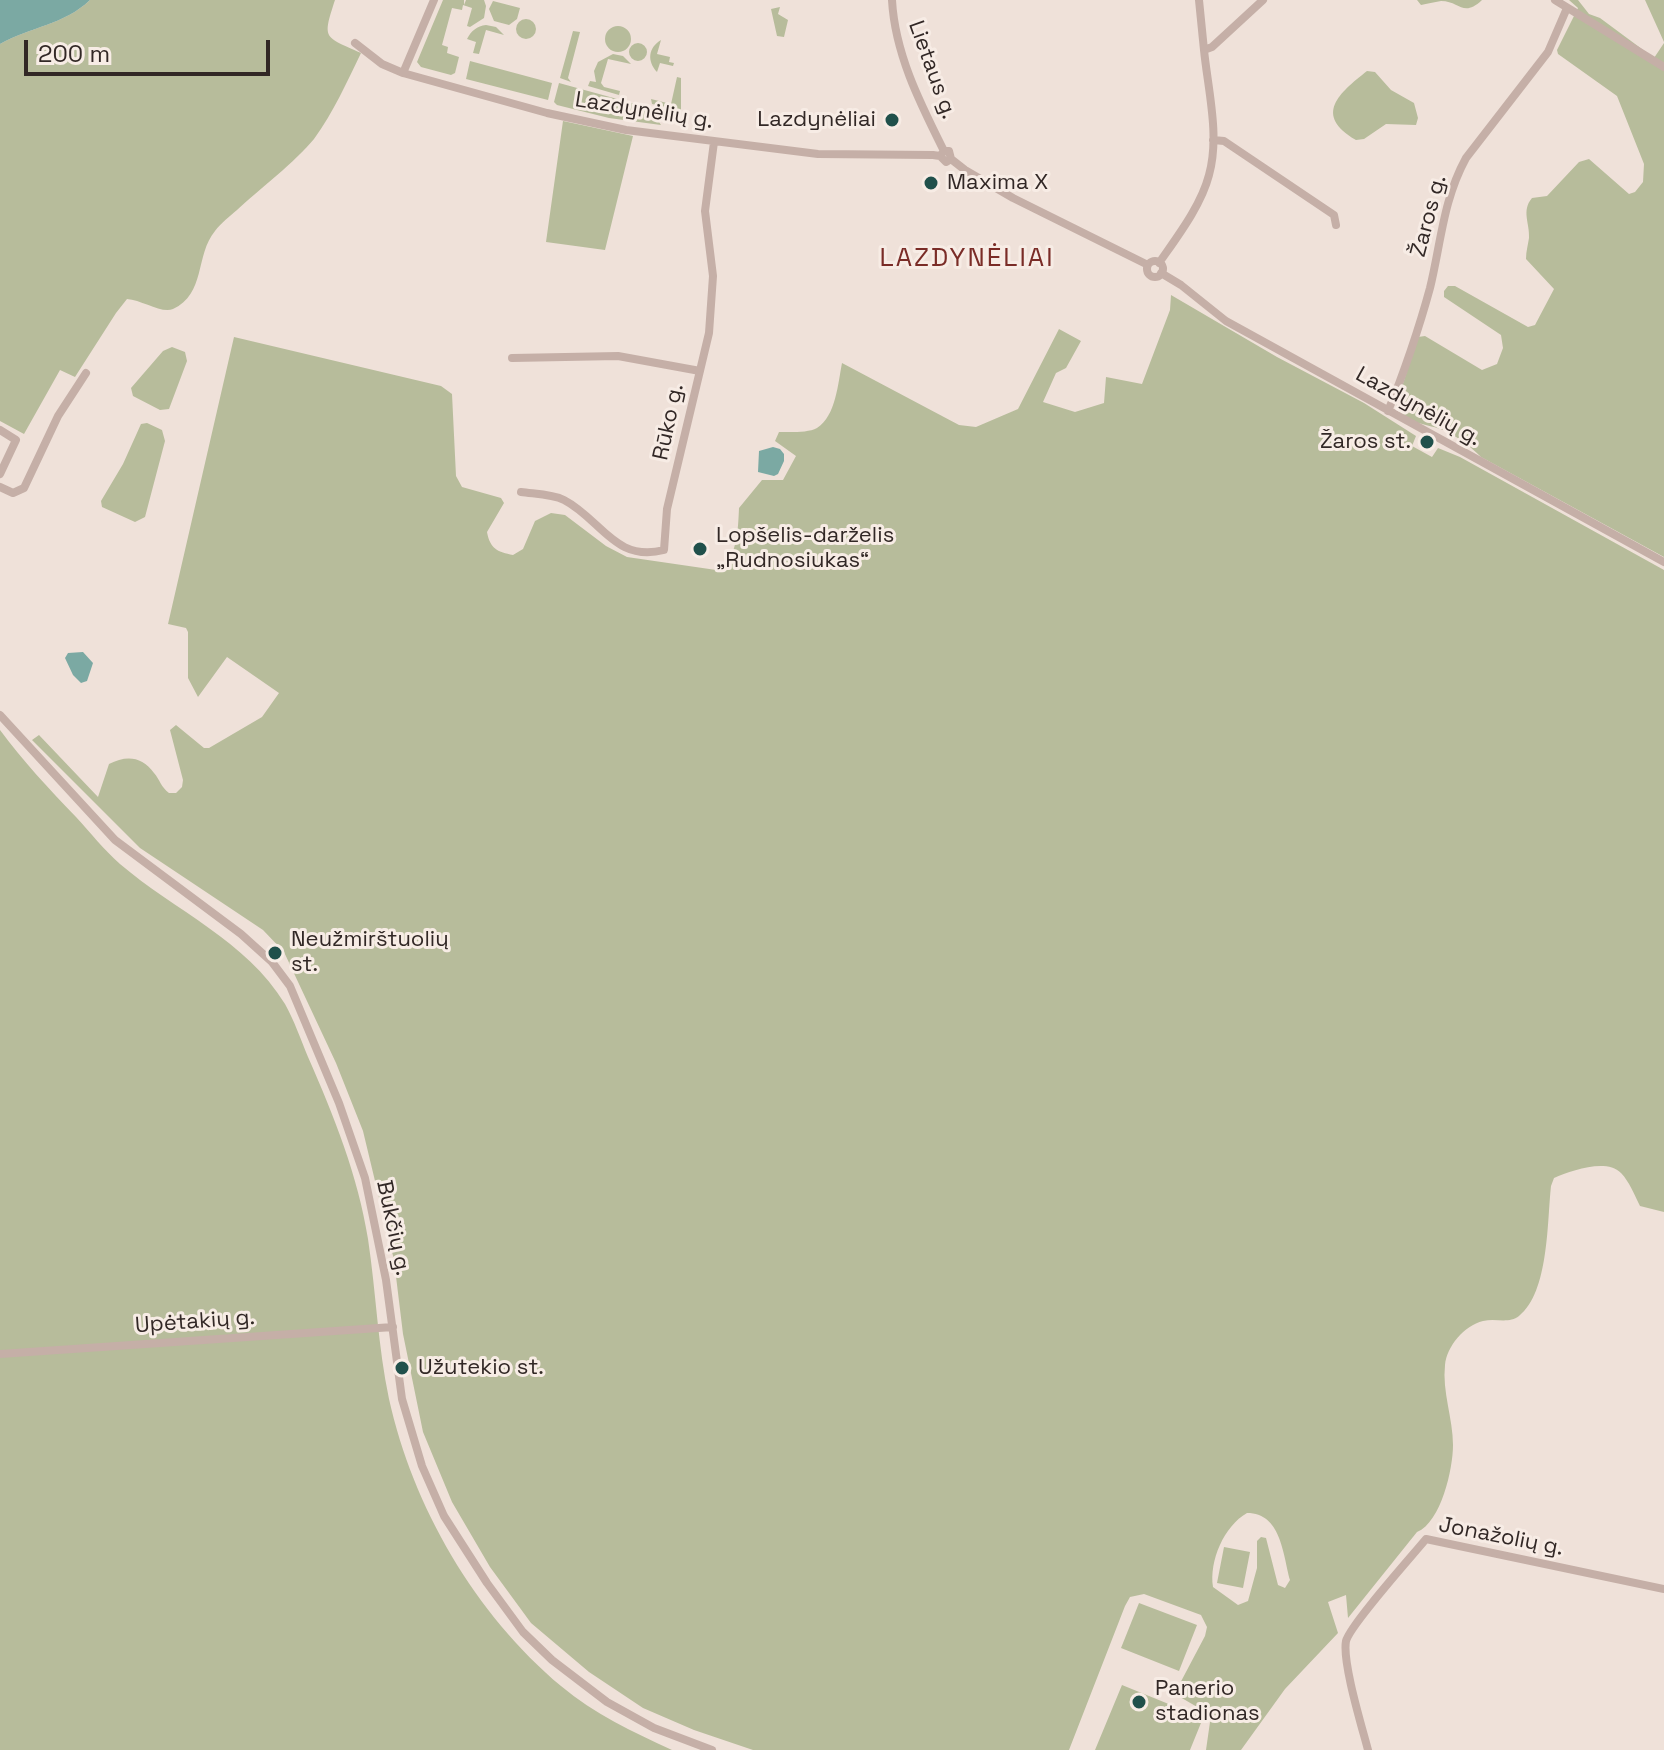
<!DOCTYPE html>
<meta charset="utf-8">
<style>
body{margin:0}
#map{position:relative;width:1664px;height:1750px;overflow:hidden;background:#efe1d9;font-family:"Space Grotesk",sans-serif}
canvas{display:block}
.scale{position:absolute;left:24px;top:40px;width:246px;height:36px;box-sizing:border-box;border:4px solid #322826;border-top:0;padding-left:10px;font-size:24px;line-height:28px;white-space:nowrap;color:#322826;-webkit-text-stroke:6px #f7ece5;paint-order:stroke}
</style>
<div id="map">
<canvas width="1664" height="1750"></canvas>
<div class="scale">200 m</div>
</div>
<script>
const context = document.querySelector('canvas').getContext('2d');
context.lineJoin = 'round';
function fill(path, color) { context.fillStyle = color; context.fill(path, 'evenodd'); }
function stroke(path, color, width, dash) { context.strokeStyle = color; context.lineWidth = width; context.lineCap = dash ? 'butt' : 'round'; context.setLineDash(dash || []); context.stroke(path); }
function label(font, color, halo, rows, align = 'center') {
  context.font = font + ' "Space Grotesk",sans-serif'; context.lineWidth = 6; context.setLineDash([]); context.textBaseline = 'middle'; context.strokeStyle = halo; context.fillStyle = color; for (const [text, x, y, turn = 0] of rows) {
    context.save(); context.translate(x, y); context.rotate((+turn || 0) * Math.PI / 180); context.textAlign = isNaN(turn) ? turn : align; if (halo) context.strokeText(text, 0, 0); context.fillText(text, 0, 0); context.restore();
  }
}
fill(new Path2D(`
 M 90,0 L 335,0 C 322,40 324,36 361,53 C 347,82 333,113 314,139 C 295,162 260,189 237,210 C 230,216 221,223 215,231 C 195,255 206,294 173,309 C 162,314 142,300 127,299 L 116,313 L 75,377 L 60,370 L 24,434 L 0,421 L 0,44 C 30,27 64,25 90,0 Z
 M 443,0 L 464,0 L 464,5 L 466,0 L 484,0 L 486,6 L 484,18 L 470,27 L 467,26 L 472,8 L 463,5 L 462,10 L 452,8 L 442,45 L 448,47 L 447,53 L 459,57 L 455,73 L 451,75 L 421,67 L 417,62 Z
 M 1417,0 L 1482,0 C 1463,18 1460,1 1441,1 C 1434,2 1427,4 1421,5 Z
 M 1569,0 L 1578,0 L 1589,14 L 1600,18 L 1654,58 L 1664,43 L 1664,557 L 1481,457 C 1470,446 1458,437 1445,431 C 1429,423 1402,425 1396,405 L 1418,337 L 1425,336 L 1482,370 L 1497,364 L 1503,348 L 1501,335 L 1444,297 L 1444,291 L 1448,286 L 1455,286 L 1528,327 L 1535,325 L 1554,289 L 1526,259 C 1526,251 1528,245 1529,238 C 1530,223 1521,211 1532,198 L 1547,196 L 1579,162 L 1589,159 L 1629,194 L 1635,192 L 1643,182 L 1644,164 L 1617,96 L 1558,54 L 1557,50 L 1578,8 Z
 M 1645,0 L 1664,0 L 1664,42 Z
 M 493,1 L 520,8 L 517,19 L 509,25 L 494,21 L 489,9 Z
 M 780,7 L 778,14 L 788,20 L 784,37 L 777,36 L 771,9 Z
 M516 29a10 10 0 1 1 20 0a10 10 0 1 1-20 0Z
 M 486,25 L 496,27 L 504,35 L 486,30 L 479,54 L 473,53 L 476,42 L 467,39 C 471,31 477,26 486,25 Z
 M605 39a13 13 0 1 1 26 0a13 13 0 1 1-26 0Z
 M 573,31 L 580,32 L 568,78 L 571,82 L 560,78 Z
 M 661,40 L 657,54 L 670,57 L 669,62 L 674,63 L 673,66 L 660,63 L 657,72 C 647,61 648,48 661,40 Z
 M629 52a9 9 0 1 1 18 0a9 9 0 1 1-18 0Z
 M 613,54 L 623,56 L 631,64 L 608,59 L 601,83 L 604,87 L 620,91 L 619,95 L 588,86 L 590,81 L 596,82 L 594,71 L 598,62 Z
 M 470,61 L 552,83 L 548,100 L 466,79 Z
 M 1367,71 L 1375,72 L 1391,90 L 1414,103 L 1418,118 L 1416,125 L 1386,124 L 1364,139 L 1356,140 C 1313,115 1339,93 1367,71 Z
 M 677,77 L 681,78 L 681,110 L 652,104 L 651,99 L 671,104 Z
 M 559,83 L 650,108 L 661,125 L 609,118 L 557,105 L 554,102 Z
 M 563,121 L 633,136 L 605,250 L 546,242 Z
 M 1171,295 L 1277,357 L 1364,403 L 1416,436 L 1412,446 L 1432,457 L 1438,448 L 1460,457 L 1664,570 L 1664,1212 L 1640,1206 C 1635,1196 1629,1181 1621,1173 C 1606,1158 1571,1171 1554,1178 L 1551,1186 C 1547,1222 1549,1292 1519,1316 C 1509,1324 1496,1318 1483,1321 C 1464,1326 1447,1346 1445,1365 C 1442,1392 1453,1418 1453,1445 C 1453,1469 1441,1522 1417,1532 L 1348,1618 L 1346,1595 L 1328,1602 L 1338,1633 L 1285,1689 L 1241,1750 L 1206,1750 L 1211,1715 L 1180,1697 L 1177,1689 L 1205,1636 L 1207,1627 L 1201,1615 L 1144,1594 L 1130,1597 L 1125,1606 L 1069,1750 L 753,1750 L 694,1730 L 643,1708 L 589,1672 L 531,1623 L 490,1567 L 452,1502 L 423,1432 L 403,1334 L 394,1260 L 363,1131 L 336,1063 L 284,952 L 263,930 L 140,848 L 32,740 L 39,735 L 98,797 L 109,764 C 126,755 142,756 154,773 C 160,780 161,787 169,793 L 176,793 L 182,787 L 183,780 L 170,730 L 176,725 L 204,748 L 209,748 L 262,717 L 279,693 L 227,657 L 198,697 L 188,678 L 188,632 L 186,628 L 168,624 L 234,337 L 441,386 L 452,394 L 456,476 L 462,487 L 501,498 L 504,503 L 487,532 C 490,549 498,552 513,555 L 523,549 L 535,521 L 551,513 L 565,515 L 606,546 L 627,557 L 723,571 C 737,551 738,532 739,508 L 762,480 L 783,480 L 796,456 L 775,441 L 779,432 C 790,432 808,433 817,428 C 836,416 838,383 842,363 L 959,425 L 976,427 L 1018,409 L 1059,329 L 1081,341 L 1066,368 L 1056,373 L 1043,402 L 1075,412 L 1104,403 L 1106,377 L 1142,384 L 1170,310 ZM 1247,1513 C 1281,1513 1283,1554 1290,1580 L 1285,1588 L 1278,1585 L 1266,1538 L 1261,1537 L 1257,1541 L 1257,1568 L 1248,1601 L 1238,1605 L 1213,1587 C 1209,1561 1224,1526 1247,1513 Z
 M 172,347 L 185,352 L 187,361 L 169,409 L 160,410 L 133,396 L 131,388 L 163,351 Z
 M 147,423 L 162,430 L 165,441 L 145,517 L 135,522 L 102,507 L 101,501 L 123,464 L 141,424 Z
 M 0,730 C 23,761 49,789 76,817 C 90,832 104,850 120,864 C 175,911 246,940 285,1004 C 294,1020 301,1040 308,1057 C 334,1116 358,1176 368,1239 C 376,1292 378,1347 389,1399 C 413,1507 475,1614 561,1686 C 594,1714 633,1732 672,1750 L 0,1750 Z
 M 1224,1547 L 1250,1552 L 1243,1588 L 1217,1583 Z
 M 1139,1603 L 1197,1625 L 1179,1671 L 1121,1648 Z
 M 1122,1685 L 1203,1718 L 1190,1750 L 1095,1750 Z`), '#b7bc9b');
fill(new Path2D(`
 M 0,0 L 90,0 C 64,25 30,27 0,44 Z
 M 773,447 L 780,449 L 784,454 L 784,461 L 778,474 L 774,476 L 758,472 L 759,451 Z
 M 83,652 L 93,663 L 87,681 L 81,683 L 73,675 L 65,658 L 68,653 Z`), '#7ba9a3');
stroke(new Path2D(`
 M 892,0 C 895,54 920,103 944,151
 M 1199,0 L 1204,50
 M 1555,0 L 1664,67
 M 355,43 L 382,64 L 403,73 L 547,113 L 626,130 L 818,154 L 933,155 L 940,156 L 946,162 L 951,159
 M 403,73 L 434,0
 M 1213,140 L 1224,141 L 1334,215 L 1336,225
 M 940,156 L 944,151 L 949,151 L 951,159 L 965,170 L 1013,198 L 1148,265
 M1147 269a8 8 0 1 1 16 0a8 8 0 1 1-16 0Z
 M 1159,263 C 1177,237 1201,206 1209,175 C 1220,136 1208,90 1204,50 L 1212,47 L 1263,0
 M 1161,273 L 1181,285 L 1226,321 L 1664,562
 M 512,358 L 618,356 L 700,371
 M 1388,411 C 1403,376 1420,325 1430,288 C 1441,243 1443,200 1466,158 L 1548,52 L 1567,8
 M 0,430 L 16,440 L 0,474
 M 0,487 L 13,493 L 24,488 L 58,416 L 86,373
 M 521,492 C 535,494 552,494 564,500 C 601,519 615,563 664,550 L 667,509 L 709,333 L 713,276 L 705,211 L 714,142
 M 0,715 L 115,840 L 241,934 L 272,962 L 290,986 L 339,1103 L 365,1178 L 386,1280 L 402,1399 L 422,1466 L 444,1516 L 487,1583 L 523,1632 L 552,1660 L 607,1702 L 654,1728 L 712,1750
 M 0,1354 L 393,1327
 M 1368,1750 C 1362,1727 1342,1662 1346,1641 C 1350,1625 1412,1556 1426,1539 L 1664,1589`), '#c5afa7', 8);
for (const [x, y, r, color] of [
 [892,120,8,"#20504b"],
 [931,183,8,"#20504b"],
 [1427,442,8,"#20504b"],
 [700,549,8,"#20504b"],
 [275,953,8,"#20504b"],
 [402,1368,8,"#20504b"],
 [1139,1702,8,"#20504b"]
]) { const dot = new Path2D(); dot.arc(x, y, r, 0, 2 * Math.PI); context.fillStyle = color; context.fill(dot); stroke(dot, '#f7ece5', 3); }
label('22px', '#322826', '#f7ece5', [
 ["Lietaus g.",932,70,70],
 ["Lazdynėlių g.",644,111,9],
 ["Žaros g.",1429,216,-75],
 ["Lazdynėlių g.",1418,407,29],
 ["Rūko g.",669,422,-78],
 ["Bukčių g.",393,1228,78],
 ["Upėtakių g.",195,1322,-4],
 ["Jonažolių g.",1501,1537,11]
]);
label('22px', '#322826', '#f7ece5', [
 ["Lazdynėliai",876,120,"right"],
 ["Maxima X",947,183],
 ["Žaros st.",1411,442,"right"],
 ["Lopšelis-darželis",716,536],
 ["„Rudnosiukas“",716,561],
 ["Neužmirštuolių",291,940],
 ["st.",291,965],
 ["Užutekio st.",418,1368],
 ["Panerio",1155,1689],
 ["stadionas",1155,1714]
], 'left');
context.letterSpacing = '2px';
label('26px', '#7a2c27', '#f7ece5', [
 ["LAZDYNĖLIAI",967,259]
]);
context.letterSpacing = '0px';
</script>
